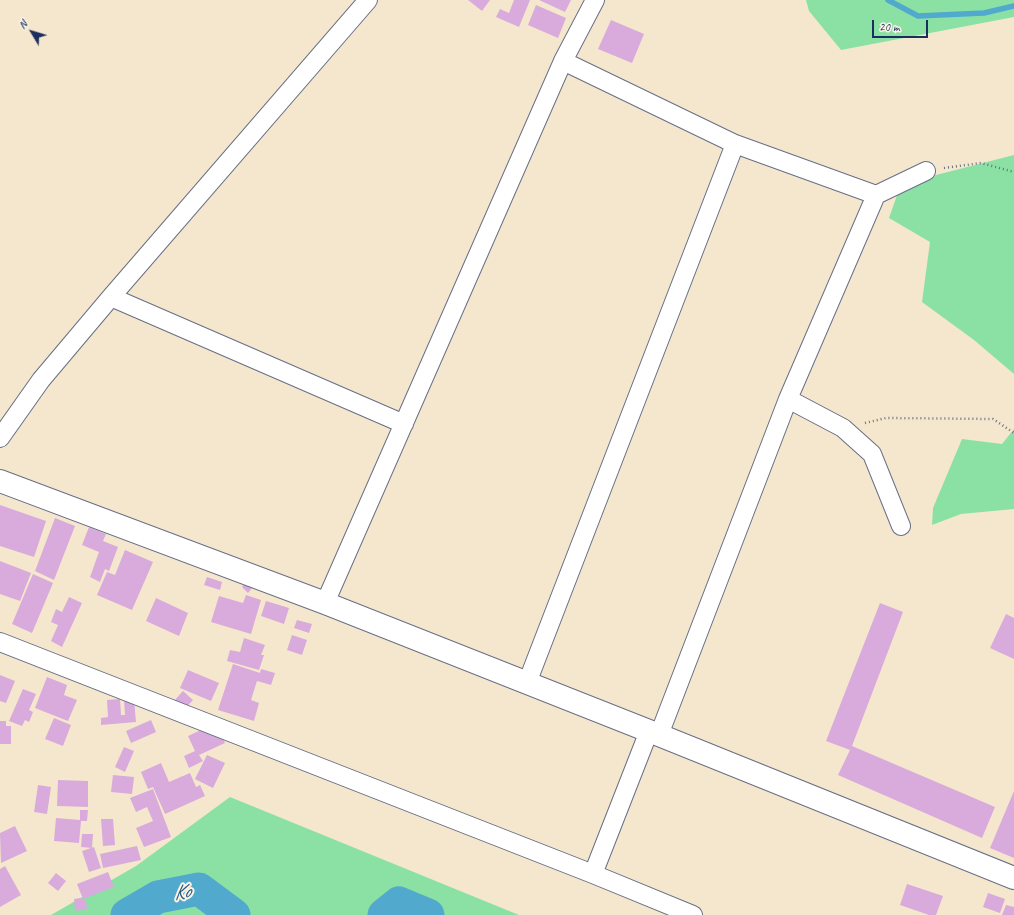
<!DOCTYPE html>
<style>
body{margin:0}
#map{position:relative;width:1014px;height:915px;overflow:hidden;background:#f5e7cd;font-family:Caveat,sans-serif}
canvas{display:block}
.north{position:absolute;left:12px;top:12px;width:40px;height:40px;-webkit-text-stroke:3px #fcf5e5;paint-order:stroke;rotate:308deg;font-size:11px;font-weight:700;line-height:16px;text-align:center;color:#1b2f5e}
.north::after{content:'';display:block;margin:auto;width:14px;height:18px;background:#1b2f5e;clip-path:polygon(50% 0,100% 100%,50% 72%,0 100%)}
.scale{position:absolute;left:872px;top:20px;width:56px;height:18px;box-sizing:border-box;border:2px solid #1b2f5e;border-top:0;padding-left:5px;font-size:12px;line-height:14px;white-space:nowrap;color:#1b2f5e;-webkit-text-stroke:3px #fcf5e5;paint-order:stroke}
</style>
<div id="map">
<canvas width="1014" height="915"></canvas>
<div class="north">N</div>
<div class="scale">20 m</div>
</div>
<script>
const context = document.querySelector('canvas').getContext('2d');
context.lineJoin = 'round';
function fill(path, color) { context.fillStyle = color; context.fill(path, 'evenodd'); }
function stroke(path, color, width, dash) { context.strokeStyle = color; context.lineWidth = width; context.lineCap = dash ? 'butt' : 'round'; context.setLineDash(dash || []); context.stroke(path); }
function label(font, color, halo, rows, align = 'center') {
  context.font = font + ' Caveat,sans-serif'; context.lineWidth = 4; context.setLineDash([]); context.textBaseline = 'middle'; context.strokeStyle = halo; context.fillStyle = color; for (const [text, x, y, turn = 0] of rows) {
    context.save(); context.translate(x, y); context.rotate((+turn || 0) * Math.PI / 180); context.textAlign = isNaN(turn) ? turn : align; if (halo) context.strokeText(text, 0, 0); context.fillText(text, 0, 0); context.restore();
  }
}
fill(new Path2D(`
 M 806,0 L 1014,0 L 1014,17 L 841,50 L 809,11 Z
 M 1014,155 L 1014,374 L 974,340 L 922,302 L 930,242 L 889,218 L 901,184 Z
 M 1014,429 L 1014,509 L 961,514 L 932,525 L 933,508 L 962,439 L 1002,444 Z
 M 230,797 L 519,915 L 51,915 L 136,866 Z`), '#8be1a4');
stroke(new Path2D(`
 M 888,0 L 918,16 L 984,13 L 1014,6`), '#51a9ce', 5.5);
stroke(new Path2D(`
 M 127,915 L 158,897 L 199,889 L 234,915
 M 384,915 L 399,903 L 428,915`), '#51a9ce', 33);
fill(new Path2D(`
 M 468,0 L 490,0 L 482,11 Z
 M 514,0 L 530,0 L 519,27 L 496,17 L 500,9 L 509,13 Z
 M 539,0 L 571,0 L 565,12 Z
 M 536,5 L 566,18 L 558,38 L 528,25 Z
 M 611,20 L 644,34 L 632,63 L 598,49 Z
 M 0,505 L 46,521 L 34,557 L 0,546 Z
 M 55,518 L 75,526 L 54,580 L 35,571 Z
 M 89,527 L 106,534 L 103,541 L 118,547 L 109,571 L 105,569 L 100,582 L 90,577 L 99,552 L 82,545 Z
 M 125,550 L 153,562 L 132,610 L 97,595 L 107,572 L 115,575 Z
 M 0,561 L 31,573 L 20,601 L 0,594 Z
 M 33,574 L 53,583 L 32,633 L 12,624 Z
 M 207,577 L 222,582 L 220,590 L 204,585 Z
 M 246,582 L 252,588 L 248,593 L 242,587 Z
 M 246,595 L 261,600 L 251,634 L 211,622 L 219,596 L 243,603 Z
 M 69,597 L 82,603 L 62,647 L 51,641 L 58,625 L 51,622 L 56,609 L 62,612 Z
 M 156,598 L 188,613 L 179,636 L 146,621 Z
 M 266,601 L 289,608 L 284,624 L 261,616 Z
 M 880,603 L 903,612 L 852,746 L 995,807 L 982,838 L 838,775 L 850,750 L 826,741 Z
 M 1006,614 L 1014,618 L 1014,659 L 990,648 Z
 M 297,620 L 312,624 L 309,633 L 294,628 Z
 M 292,635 L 307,640 L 302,655 L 287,650 Z
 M 244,638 L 265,645 L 261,655 L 264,655 L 259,670 L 227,661 L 230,650 L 240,652 Z
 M 233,664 L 260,673 L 261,669 L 275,673 L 271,685 L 257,681 L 251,700 L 259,703 L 254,721 L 218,710 Z
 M 188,670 L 219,683 L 211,701 L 180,688 Z
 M 0,675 L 15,681 L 6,703 L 0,701 Z
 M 47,677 L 67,685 L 64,695 L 77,700 L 68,721 L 35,708 Z
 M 23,689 L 36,694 L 29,710 L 33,712 L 29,722 L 25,720 L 22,726 L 9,721 Z
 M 183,691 L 193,700 L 184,710 L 174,701 Z
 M 120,699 L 121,715 L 125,715 L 124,700 L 134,699 L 136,722 L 101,725 L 101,718 L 108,717 L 107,700 Z
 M 54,718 L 71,725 L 63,746 L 45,739 Z
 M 151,720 L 156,732 L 131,743 L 126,731 Z
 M 0,721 L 6,721 L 6,726 L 11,726 L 11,744 L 0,744 Z
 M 216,723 L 225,743 L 199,755 L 203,761 L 189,768 L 184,756 L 195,751 L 188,736 Z
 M 124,747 L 134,751 L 125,772 L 115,767 Z
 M 207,755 L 225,763 L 213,788 L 195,779 Z
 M 161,763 L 169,782 L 190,773 L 196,787 L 200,785 L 205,796 L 165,814 L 153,787 L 148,789 L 141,772 Z
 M 113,775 L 134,777 L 132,794 L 111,792 Z
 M 58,780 L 88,781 L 88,807 L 57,806 Z
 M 38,785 L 51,787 L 47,814 L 34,812 Z
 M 153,789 L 171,837 L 144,847 L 136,828 L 153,821 L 147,807 L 136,812 L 130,798 Z
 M 1014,791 L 1014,858 L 990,848 Z
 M 80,810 L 88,810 L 87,821 L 81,821 L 79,843 L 54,841 L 56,818 L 80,820 Z
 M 101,819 L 113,819 L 115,845 L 103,846 Z
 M 15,826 L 27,851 L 1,863 L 0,833 Z
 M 82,834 L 93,834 L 92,848 L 81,847 Z
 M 137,846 L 141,860 L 103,868 L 100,854 Z
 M 94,847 L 101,868 L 89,872 L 82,851 Z
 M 5,866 L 21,895 L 0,907 L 0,869 Z
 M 108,872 L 114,887 L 83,899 L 77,884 Z
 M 56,873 L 66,881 L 58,891 L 48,883 Z
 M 907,884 L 943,896 L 936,915 L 929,915 L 900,905 Z
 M 988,893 L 1005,899 L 1000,913 L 983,907 Z
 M 81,898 L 81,900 L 86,900 L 87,909 L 75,911 L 74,899 Z
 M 1006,905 L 1014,907 L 1014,915 L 1002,915 Z`), '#d8abdc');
const minor = new Path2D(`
 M 563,61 L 735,144 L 876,195 L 926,171
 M 111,297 L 404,424
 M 788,399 L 843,428 L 872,454 L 901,526
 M 0,438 L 41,380 L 111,297 L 368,0
 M 325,603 L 563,61 L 595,0
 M 0,642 L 593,874 L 693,915
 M 527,683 L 735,144
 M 659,735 L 788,399 L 876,195
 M 593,874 L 649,731`);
const secondary = new Path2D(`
 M 0,481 L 325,603 L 659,735 L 1014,878`);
stroke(minor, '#676f85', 20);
stroke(secondary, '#676f85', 24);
stroke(new Path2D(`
 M 944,168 L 981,163 L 1014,172
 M 865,423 L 886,418 L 993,419 L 1014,433`), '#676f85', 2.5, [1, 3]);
stroke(minor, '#fff', 18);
stroke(secondary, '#fff', 22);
label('italic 21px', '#2e5a85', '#fcf5e5', [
 ["Ko",182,893,-9]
]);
</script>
